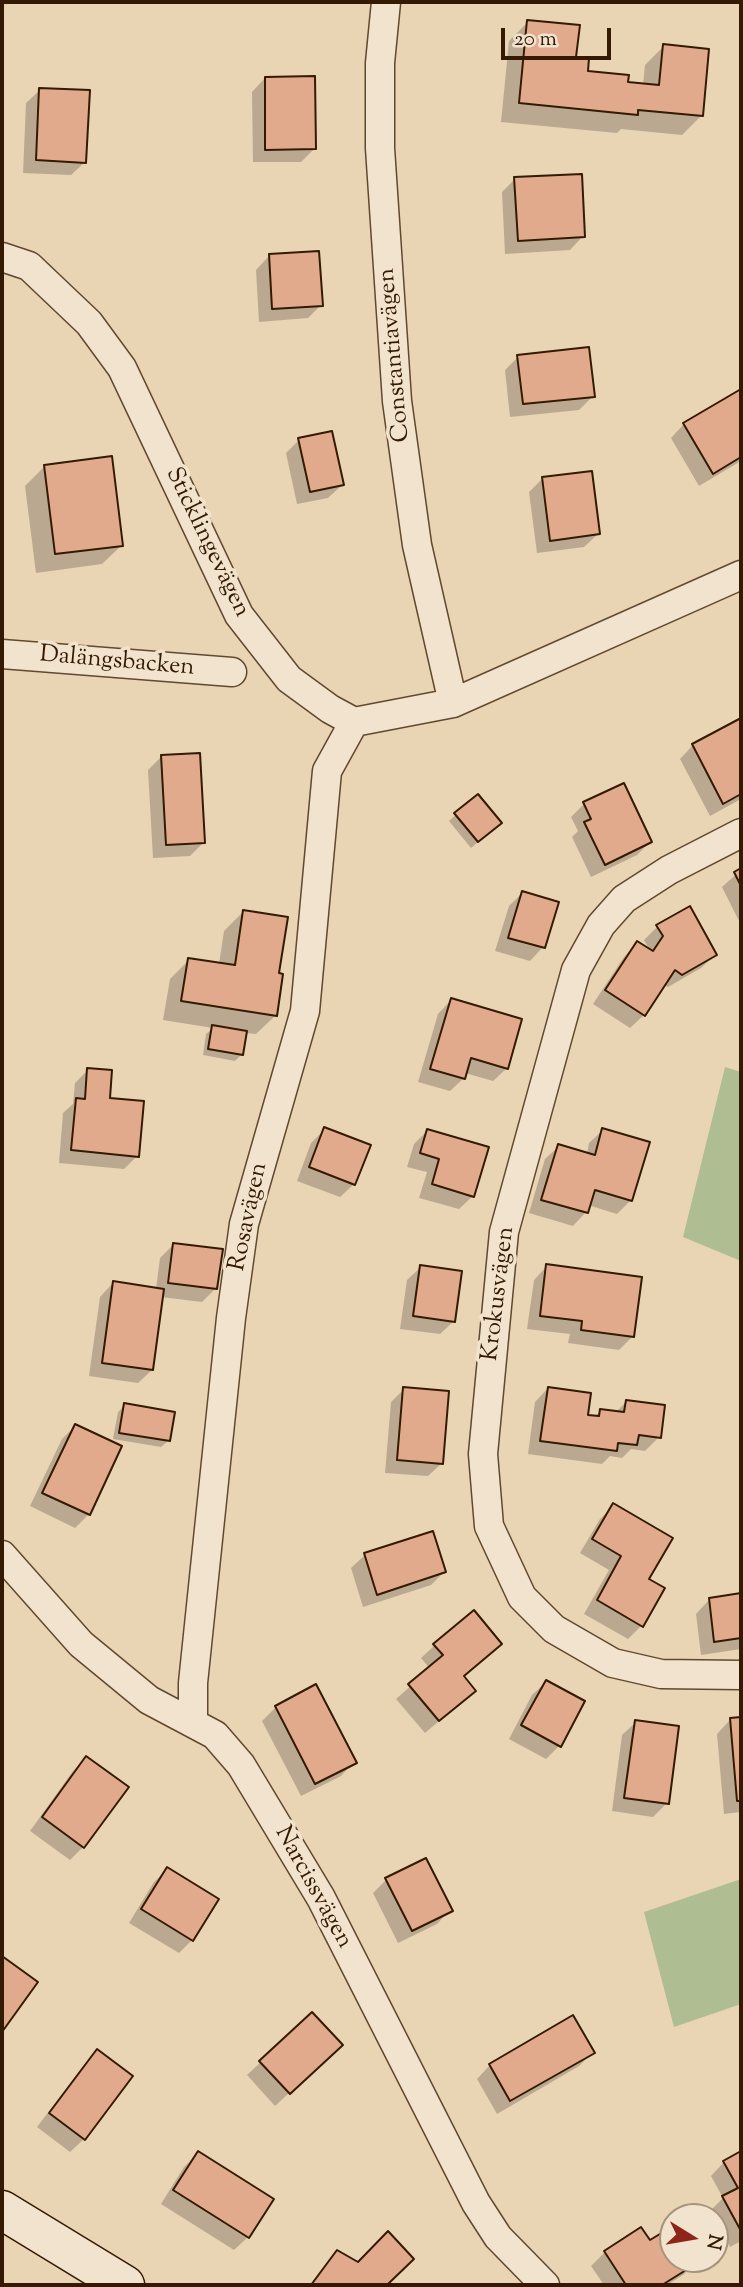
<!DOCTYPE html>
<meta charset="utf-8">
<style>
body{margin:0}
#map{position:relative;width:743px;height:2287px;overflow:hidden;background:#e9d4b4;font-family:"Sorts Mill Goudy",serif}
canvas{display:block}
.frame{position:absolute;inset:0;border:4px solid #341a02;pointer-events:none}
.north{position:absolute;left:659px;top:2203px;width:70px;height:70px;box-sizing:border-box;background:#f1e3ce;border:2px solid #a5937c;border-radius:50%;rotate:101deg;font-size:19px;font-weight:700;line-height:28px;text-align:center;color:#341a02}
.north::after{content:'';display:block;margin:auto;width:24px;height:32px;background:#8f2418;clip-path:polygon(50% 0,100% 100%,50% 72%,0 100%)}
.scale{position:absolute;left:501px;top:28px;width:110px;height:32px;box-sizing:border-box;border:4px solid #341a02;border-top:0;padding-left:9px;font-size:21px;line-height:24px;white-space:nowrap;color:#341a02;-webkit-text-stroke:5px #f1e3ce;paint-order:stroke}
</style>
<div id="map">
<canvas width="743" height="2287"></canvas>
<div class="frame"></div>
<div class="north">N</div>
<div class="scale">20 m</div>
</div>
<script>
const context = document.querySelector('canvas').getContext('2d');
context.lineJoin = 'round';
function fill(path, color) { context.fillStyle = color; context.fill(path, 'evenodd'); }
function stroke(path, color, width, dash) { context.strokeStyle = color; context.lineWidth = width; context.lineCap = dash ? 'butt' : 'round'; context.setLineDash(dash || []); context.stroke(path); }
function label(font, color, halo, rows, align = 'center') {
  context.font = font + ' "Sorts Mill Goudy",serif'; context.lineWidth = 7; context.setLineDash([]); context.textBaseline = 'middle'; context.strokeStyle = halo; context.fillStyle = color; for (const [text, x, y, turn = 0] of rows) {
    context.save(); context.translate(x, y); context.rotate((+turn || 0) * Math.PI / 180); context.textAlign = isNaN(turn) ? turn : align; if (halo) context.strokeText(text, 0, 0); context.fillText(text, 0, 0); context.restore();
  }
}
fill(new Path2D(`
 M 725,1067 L 741,1072 L 741,1261 L 683,1237 Z
 M 741,1879 L 741,2004 L 674,2027 L 644,1912 Z`), '#afbe92');
fill(new Path2D(`
 M 528,22 L 574,59 L 586,73 L 626,84 L 643,85 L 645,65 L 664,46 L 701,116 L 682,135 L 621,129 L 617,133 L 501,122 L 509,41 Z
 M 265,78 L 314,149 L 301,162 L 253,162 L 252,92 Z
 M 40,90 L 85,162 L 71,175 L 23,173 L 26,103 Z
 M 515,179 L 583,236 L 570,250 L 505,254 L 502,192 Z
 M 269,256 L 321,305 L 308,318 L 259,322 L 256,270 Z
 M 518,357 L 593,396 L 579,410 L 510,417 L 505,370 Z
 M 741,391 L 741,461 L 699,486 L 671,438 L 684,424 Z
 M 299,440 L 342,485 L 328,498 L 297,504 L 286,453 Z
 M 44,467 L 122,545 L 102,564 L 36,573 L 25,486 Z
 M 542,479 L 598,534 L 584,547 L 537,553 L 529,492 Z
 M 741,720 L 741,799 L 710,816 L 680,759 L 693,745 Z
 M 161,757 L 204,842 L 190,856 L 153,858 L 148,770 Z
 M 477,796 L 493,829 L 471,848 L 449,821 Z
 M 584,804 L 650,842 L 637,855 L 591,877 L 572,837 L 578,831 L 571,817 Z
 M 741,870 L 741,925 L 722,887 Z
 M 522,893 L 543,947 L 530,961 L 495,951 L 509,906 Z
 M 690,909 L 715,955 L 701,968 L 668,987 L 664,985 L 644,1015 L 630,1028 L 593,1004 L 624,957 L 637,943 L 651,952 L 644,940 L 657,927 Z
 M 243,912 L 277,975 L 276,1015 L 256,1034 L 245,1033 L 242,1054 L 235,1061 L 203,1055 L 206,1034 L 213,1028 L 163,1020 L 170,979 L 189,960 L 219,964 L 224,931 Z
 M 451,1000 L 507,1068 L 493,1081 L 465,1073 L 464,1078 L 450,1091 L 418,1082 L 438,1014 Z
 M 88,1070 L 108,1100 L 137,1156 L 124,1169 L 59,1163 L 63,1113 L 73,1104 L 75,1083 Z
 M 324,1130 L 354,1184 L 340,1197 L 297,1181 L 311,1143 Z
 M 603,1130 L 631,1200 L 617,1214 L 588,1205 L 586,1212 L 573,1226 L 529,1213 L 545,1159 L 559,1146 L 587,1154 L 589,1143 Z
 M 427,1131 L 473,1196 L 459,1209 L 419,1198 L 427,1172 L 407,1167 L 414,1144 Z
 M 174,1244 L 216,1288 L 202,1302 L 161,1297 L 152,1370 L 138,1383 L 89,1376 L 100,1297 L 113,1283 L 156,1289 L 160,1258 Z
 M 547,1266 L 632,1337 L 619,1350 L 568,1343 L 570,1334 L 527,1329 L 534,1280 Z
 M 421,1267 L 454,1321 L 440,1334 L 400,1329 L 407,1280 Z
 M 548,1388 L 586,1416 L 594,1417 L 601,1411 L 615,1413 L 627,1401 L 659,1437 L 645,1451 L 631,1449 L 622,1458 L 610,1456 L 602,1464 L 528,1454 L 535,1402 Z
 M 404,1389 L 442,1463 L 428,1476 L 385,1473 L 391,1402 Z
 M 125,1405 L 168,1441 L 161,1447 L 113,1439 L 118,1412 Z
 M 75,1426 L 89,1514 L 75,1528 L 30,1506 L 62,1439 Z
 M 613,1506 L 647,1580 L 641,1626 L 628,1639 L 584,1614 L 609,1570 L 580,1553 L 600,1519 Z
 M 432,1533 L 444,1572 L 431,1585 L 363,1607 L 351,1568 L 365,1555 Z
 M 741,1595 L 741,1649 L 701,1655 L 696,1614 L 709,1600 Z
 M 500,1644 L 463,1677 L 474,1691 L 425,1733 L 396,1699 L 430,1669 L 421,1658 L 435,1645 Z
 M 546,1682 L 559,1746 L 546,1759 L 509,1739 L 532,1695 Z
 M 276,1707 L 354,1762 L 341,1776 L 301,1796 L 262,1721 Z
 M 741,1719 L 741,1812 L 724,1814 L 717,1734 L 730,1720 Z
 M 636,1722 L 667,1803 L 653,1817 L 612,1811 L 622,1735 Z
 M 86,1758 L 83,1847 L 70,1860 L 30,1831 L 73,1771 Z
 M 167,1869 L 192,1940 L 179,1953 L 129,1923 L 154,1882 Z
 M 386,1880 L 450,1910 L 437,1924 L 398,1943 L 373,1893 Z
 M 97,2052 L 84,2139 L 70,2152 L 37,2127 L 84,2065 Z
 M 593,2052 L 579,2066 L 497,2114 L 477,2079 L 490,2065 Z
 M 327,2058 L 275,2106 L 247,2075 L 261,2062 Z
 M 198,2153 L 248,2237 L 234,2250 L 161,2204 L 184,2167 Z
 M 741,2153 L 741,2241 L 730,2247 L 715,2217 L 710,2211 L 723,2198 L 711,2176 L 724,2162 Z
 M 673,2228 L 673,2259 L 695,2259 L 697,2261 L 683,2275 L 667,2285 L 604,2285 L 591,2266 L 605,2252 L 641,2229 L 649,2243 Z
 M 338,2252 L 358,2264 L 411,2259 L 385,2285 L 310,2285 Z`), '#0003');
const building = new Path2D(`
 M 527,20 L 580,25 L 576,57 L 589,58 L 588,71 L 629,75 L 628,82 L 659,85 L 663,44 L 709,49 L 703,116 L 638,110 L 638,115 L 519,103 Z
 M 315,76 L 316,149 L 265,150 L 265,77 Z
 M 39,88 L 90,90 L 86,163 L 36,160 Z
 M 582,174 L 585,237 L 518,241 L 514,177 Z
 M 319,251 L 323,306 L 272,309 L 269,254 Z
 M 589,347 L 595,397 L 523,404 L 517,355 Z
 M 741,389 L 741,457 L 713,474 L 683,423 Z
 M 332,431 L 344,485 L 310,492 L 298,438 Z
 M 112,456 L 123,546 L 55,554 L 44,465 Z
 M 592,471 L 600,534 L 550,541 L 542,477 Z
 M 741,718 L 741,794 L 723,804 L 692,744 Z
 M 200,753 L 205,843 L 166,845 L 161,755 Z
 M 624,783 L 652,842 L 605,865 L 584,822 L 591,819 L 583,802 Z
 M 478,794 L 502,823 L 478,842 L 454,813 Z
 M 741,868 L 741,886 L 734,872 Z
 M 522,891 L 559,902 L 545,948 L 508,938 Z
 M 690,906 L 717,955 L 682,975 L 675,970 L 645,1016 L 605,990 L 637,941 L 653,951 L 663,936 L 656,925 Z
 M 243,910 L 288,917 L 279,973 L 283,974 L 277,1016 L 181,1001 L 188,958 L 235,965 Z
 M 451,998 L 522,1019 L 508,1069 L 471,1058 L 465,1079 L 430,1069 Z
 M 212,1025 L 247,1031 L 243,1055 L 208,1049 Z
 M 87,1068 L 112,1070 L 110,1098 L 144,1101 L 139,1157 L 71,1150 L 76,1098 L 85,1099 Z
 M 324,1127 L 371,1145 L 355,1185 L 309,1167 Z
 M 602,1128 L 650,1142 L 632,1201 L 595,1190 L 588,1213 L 541,1200 L 558,1144 L 595,1155 Z
 M 427,1129 L 489,1147 L 474,1197 L 432,1184 L 439,1159 L 420,1153 Z
 M 173,1243 L 223,1249 L 217,1289 L 168,1283 Z
 M 546,1264 L 642,1277 L 634,1337 L 581,1330 L 582,1321 L 540,1316 Z
 M 420,1265 L 462,1271 L 455,1322 L 413,1316 Z
 M 113,1281 L 164,1289 L 153,1370 L 102,1363 Z
 M 403,1387 L 449,1391 L 443,1464 L 397,1460 Z
 M 548,1387 L 591,1393 L 588,1415 L 599,1416 L 600,1409 L 624,1412 L 626,1400 L 665,1405 L 661,1438 L 639,1435 L 637,1445 L 618,1443 L 617,1451 L 540,1441 Z
 M 124,1403 L 175,1412 L 170,1441 L 119,1433 Z
 M 75,1424 L 122,1446 L 90,1515 L 42,1493 Z
 M 613,1503 L 673,1538 L 649,1579 L 665,1588 L 643,1627 L 597,1600 L 621,1556 L 592,1539 Z
 M 433,1531 L 446,1572 L 377,1595 L 364,1553 Z
 M 741,1593 L 741,1638 L 714,1642 L 709,1598 Z
 M 474,1610 L 502,1644 L 464,1676 L 476,1691 L 439,1721 L 408,1684 L 443,1655 L 433,1644 Z
 M 546,1680 L 585,1701 L 561,1747 L 521,1725 Z
 M 316,1684 L 357,1763 L 315,1784 L 275,1706 Z
 M 741,1717 L 741,1801 L 737,1801 L 730,1718 Z
 M 635,1720 L 679,1726 L 669,1804 L 624,1798 Z
 M 86,1756 L 129,1787 L 84,1848 L 42,1817 Z
 M 426,1858 L 453,1911 L 412,1931 L 385,1878 Z
 M 167,1867 L 219,1899 L 193,1941 L 141,1909 Z
 M 2,1956 L 38,1982 L 2,2032 Z
 M 312,2012 L 343,2045 L 290,2094 L 259,2061 Z
 M 573,2015 L 595,2053 L 510,2101 L 489,2064 Z
 M 97,2049 L 133,2076 L 85,2140 L 49,2113 Z
 M 198,2151 L 274,2199 L 249,2238 L 173,2190 Z
 M 741,2151 L 741,2231 L 722,2196 L 738,2188 L 723,2161 Z
 M 673,2226 L 673,2259 L 697,2259 L 699,2262 L 662,2285 L 626,2285 L 604,2251 L 641,2227 L 650,2240 Z
 M 388,2231 L 414,2259 L 387,2285 L 311,2285 L 337,2250 L 358,2262 Z`);
fill(building, '#e1aa8d');
stroke(building, '#341a02', 2);
const street = new Path2D(`
 M 386,2 L 380,63 L 380,148 L 397,401 L 417,545 L 453,703
 M 2,257 L 29,266 L 89,323 L 122,368 L 239,615 L 289,679 L 330,709 L 354,722 L 453,703 L 741,575
 M 2,654 L 232,672
 M 741,833 L 669,870 L 624,899 L 601,925 L 576,970 L 504,1232 L 483,1454 L 489,1526 L 522,1597 L 554,1629 L 613,1663 L 661,1674 L 741,1675
 M 2,1555 L 81,1644 L 149,1700 L 215,1735 L 241,1765 L 321,1898 L 476,2203 L 498,2237 L 545,2285
 M 193,1723 L 193,1683 L 231,1318 L 244,1224 L 305,1011 L 327,771 L 354,722`);
const secondary = new Path2D(`
 M 2,2210 L 125,2285`);
stroke(street, '#61482e', 31);
stroke(secondary, '#341a02', 41);
stroke(street, '#f1e3ce', 28);
stroke(secondary, '#f1e3ce', 38);
label('24px', '#341a02', '#f1e3ce', [
 ["Constantiavägen",396,355,-95],
 ["Sticklingevägen",206,543,64],
 ["Dalängsbacken",117,663,5],
 ["Rosavägen",250,1217,-78],
 ["Krokusvägen",500,1294,-83],
 ["Narcissvägen",312,1888,61]
]);
</script>
